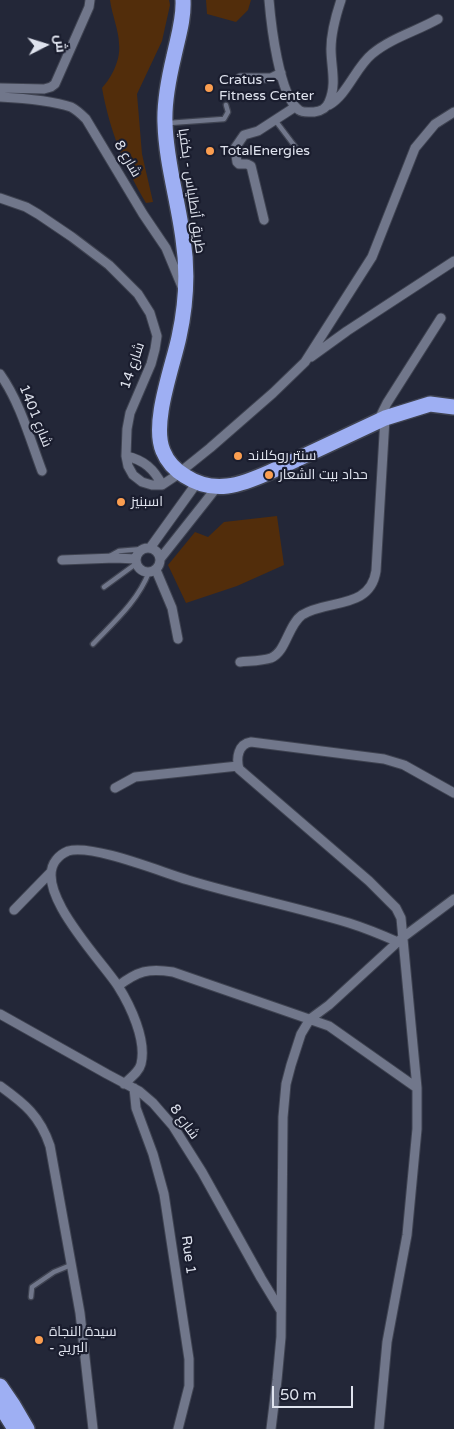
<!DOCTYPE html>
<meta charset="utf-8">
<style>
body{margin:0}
#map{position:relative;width:454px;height:1429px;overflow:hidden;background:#232738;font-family:"Varela Round",Cairo,sans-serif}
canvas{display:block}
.north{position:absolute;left:20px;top:20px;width:50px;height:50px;-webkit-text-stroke:4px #1a1d2e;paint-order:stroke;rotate:85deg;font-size:14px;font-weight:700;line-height:20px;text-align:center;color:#dfe3ee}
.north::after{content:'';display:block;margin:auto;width:18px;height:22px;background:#dfe3ee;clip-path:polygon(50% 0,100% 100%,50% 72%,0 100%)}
.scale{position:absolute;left:272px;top:1386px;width:81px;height:22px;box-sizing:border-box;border:2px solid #dfe3ee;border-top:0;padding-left:6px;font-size:15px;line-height:18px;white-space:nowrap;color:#dfe3ee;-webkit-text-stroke:4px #1a1d2e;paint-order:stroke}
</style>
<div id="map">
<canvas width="454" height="1429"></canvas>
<div class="north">ش</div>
<div class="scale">50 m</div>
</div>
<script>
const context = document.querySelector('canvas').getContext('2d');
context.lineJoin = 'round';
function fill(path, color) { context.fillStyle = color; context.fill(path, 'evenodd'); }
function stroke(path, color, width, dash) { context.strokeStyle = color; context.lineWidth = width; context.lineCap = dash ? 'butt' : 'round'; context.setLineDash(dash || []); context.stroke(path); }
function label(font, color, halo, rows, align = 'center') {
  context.font = font + ' "Varela Round",Cairo,sans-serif'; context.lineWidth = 4.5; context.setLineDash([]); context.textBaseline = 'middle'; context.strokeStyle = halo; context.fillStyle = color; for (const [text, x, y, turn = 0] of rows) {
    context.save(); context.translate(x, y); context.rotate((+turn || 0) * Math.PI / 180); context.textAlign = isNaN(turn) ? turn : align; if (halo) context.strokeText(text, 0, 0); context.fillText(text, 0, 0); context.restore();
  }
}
fill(new Path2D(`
 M 110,0 L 169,0 L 170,5 L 162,41 L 137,94 L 142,154 L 153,202 L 146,203 C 124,165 110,132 102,88 C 112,77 121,59 119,44 C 119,31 112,15 110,0 Z
 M 206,0 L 251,0 L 248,10 L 236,22 L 207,14 Z
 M 277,516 L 284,565 L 237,586 L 186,603 L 168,565 L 195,532 L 208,537 L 224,522 Z`), '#522d0b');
const lane = new Path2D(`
 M 275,120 L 300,153
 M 169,123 L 224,119 L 228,112 L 226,105
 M 110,556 L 119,551 L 143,549
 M 104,587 L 137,563
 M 93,644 C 114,622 138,601 149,572
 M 31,1297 L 32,1287 L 54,1272 L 71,1265`);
const street = new Path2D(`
 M 269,0 C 271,24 279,96 299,110 C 303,113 309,112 314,112 C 321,111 326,109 329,102 C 337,84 331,67 331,49 C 331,33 336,15 341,0
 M 240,78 L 271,78 L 281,73
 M 0,88 L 44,89 L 51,87 L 55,84 L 89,7 L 90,0
 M 0,97 C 19,98 53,101 71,107 C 77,110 81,114 86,119 L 143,214 L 166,248 L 183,289
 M 329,105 C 347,95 356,67 372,54 C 391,38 417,31 438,19
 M 0,198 L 26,207 L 38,214 L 72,237 L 109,265 L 138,294 L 150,313 L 157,336 L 155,349 L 151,364 L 130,413 L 127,429 L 126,456 L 128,466 L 133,475 L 142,482 L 152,485 L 162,485 L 174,477 L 210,448 L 273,393 L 305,362 L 372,257 L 415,148 L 435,124 L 454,112
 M 264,220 L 251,166 L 247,164 L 239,164 L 237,162 L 235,148 L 244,135 L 258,131 L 295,107
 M 311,357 L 347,331 L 454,261
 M 0,374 C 20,402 30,439 42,471
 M 378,421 L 387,403 L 441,318
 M 126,456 C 144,460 154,469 162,485
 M136 560a12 12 0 1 1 24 0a12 12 0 1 1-24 0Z
 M 150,548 L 196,484
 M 160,559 L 217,487
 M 62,560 L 115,558 L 136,559
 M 156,570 L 172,608 L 178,639
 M 240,662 C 250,661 262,661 271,658 C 286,652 288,625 302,615 C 327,599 370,610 376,571 L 385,418
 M 115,788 L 135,777 L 238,766
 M 14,910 L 50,873
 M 118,986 C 138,971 148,968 173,972 L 329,1026 L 417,1088
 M 0,1014 L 107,1074 L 139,1091 L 153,1103 L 173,1126 L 202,1172 L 261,1278 L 281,1311
 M 124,1084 C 130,1078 139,1072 141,1064 C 147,1040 130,1005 118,986 C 102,961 32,890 56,860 C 59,856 63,853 68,851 C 93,844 161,872 188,880 C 241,896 296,907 349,923 C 365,928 382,935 398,942
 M 0,1086 C 25,1104 40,1116 50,1146 L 80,1313 L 93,1429
 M 134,1088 L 136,1108 L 153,1154 L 164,1194 L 189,1359 L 189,1386 L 178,1429
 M 271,1429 L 277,1380 L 281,1337 L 283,1117 L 286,1084 L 291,1065 L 301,1034 L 310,1019 L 329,1005 L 402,938 L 454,899
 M 379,1429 L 387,1342 L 407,1235 L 417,1129 L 417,1088 L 401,918 L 396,908 L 369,881 L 239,769 C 236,758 238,744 251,742 L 384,759 L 404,765 L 454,793`);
const highway = new Path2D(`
 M 183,0 C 184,19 178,37 174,56 C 169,77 164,101 165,123 C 166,162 178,200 183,239 C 188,271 186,305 179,337 C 173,366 151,423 163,451 C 167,461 175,470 185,476 C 214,495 241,485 270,472 L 385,418 L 430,404 L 454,407
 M 0,1386 L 13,1405 L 27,1429
 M 0,1405 L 15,1429`);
stroke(lane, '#3f4351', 7);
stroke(street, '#3f4351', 11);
stroke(highway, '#3f4351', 18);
stroke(lane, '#71778b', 4.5);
stroke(street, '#71778b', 9);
stroke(highway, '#9eaff3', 15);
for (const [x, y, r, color] of [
 [209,88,5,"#fb9e50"],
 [210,151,5,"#fb9e50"],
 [238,456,5,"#fb9e50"],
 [269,475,5,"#fb9e50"],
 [121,502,5,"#fb9e50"],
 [39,1340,5,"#fb9e50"]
]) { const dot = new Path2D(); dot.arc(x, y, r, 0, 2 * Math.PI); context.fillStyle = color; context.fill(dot); stroke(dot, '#1a1d2e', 2); }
label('14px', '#dfe3ee', '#1a1d2e', [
 ["Cratus –",219,80],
 ["Fitness Center",219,96],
 ["TotalEnergies",220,151],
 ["سنتر روكلاند",248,456],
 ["حداد بيت الشعار",279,475],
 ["اسبنيز",131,502],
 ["سيدة النجاة",49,1332],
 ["- البريج",49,1348]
], 'left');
label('14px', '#dfe3ee', '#1a1d2e', [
 ["شارع 8",127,159,60],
 ["طريق أنطلياس - بكفيا",191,191,82],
 ["شارع 14",133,366,-71],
 ["شارع 1401",35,416,68],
 ["شارع 8",184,1122,54],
 ["Rue 1",188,1255,82]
]);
</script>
